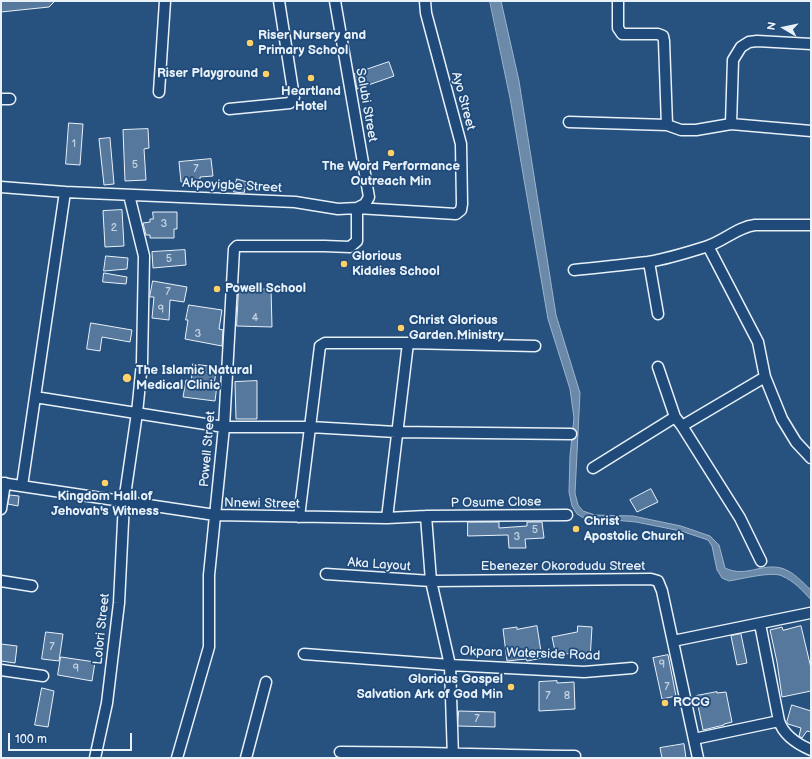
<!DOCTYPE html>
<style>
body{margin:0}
#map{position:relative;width:812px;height:759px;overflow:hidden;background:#27517f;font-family:"Balsamiq Sans",sans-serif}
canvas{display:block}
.frame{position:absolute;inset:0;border:2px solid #e8f1f8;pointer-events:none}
.north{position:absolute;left:764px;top:8px;width:40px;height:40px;-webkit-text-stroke:3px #1f4a7a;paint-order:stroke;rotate:279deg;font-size:11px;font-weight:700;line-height:16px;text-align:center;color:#e8f1f8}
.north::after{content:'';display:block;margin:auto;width:14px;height:18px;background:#e8f1f8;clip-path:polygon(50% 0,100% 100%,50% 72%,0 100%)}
.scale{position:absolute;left:8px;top:733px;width:124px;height:18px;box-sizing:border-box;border:2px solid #e8f1f8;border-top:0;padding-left:5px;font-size:12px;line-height:14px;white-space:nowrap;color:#e8f1f8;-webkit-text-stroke:3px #1f4a7a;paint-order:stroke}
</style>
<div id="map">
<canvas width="812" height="759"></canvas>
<div class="frame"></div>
<div class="north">N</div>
<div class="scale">100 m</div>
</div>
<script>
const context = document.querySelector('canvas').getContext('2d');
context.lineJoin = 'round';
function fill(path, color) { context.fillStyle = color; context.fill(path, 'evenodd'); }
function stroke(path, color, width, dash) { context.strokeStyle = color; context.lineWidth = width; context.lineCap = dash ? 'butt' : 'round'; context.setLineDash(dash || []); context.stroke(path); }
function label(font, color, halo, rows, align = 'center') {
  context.font = font + ' "Balsamiq Sans",sans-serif'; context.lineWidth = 3.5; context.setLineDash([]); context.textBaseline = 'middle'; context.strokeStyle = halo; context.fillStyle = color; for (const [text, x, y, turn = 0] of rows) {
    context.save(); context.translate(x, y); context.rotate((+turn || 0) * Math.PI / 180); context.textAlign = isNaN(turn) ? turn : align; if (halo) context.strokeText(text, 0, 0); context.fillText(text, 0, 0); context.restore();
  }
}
const water = new Path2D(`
 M 490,1 L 501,1 L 519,81 L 556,315 L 580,393 L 575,493 L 578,505 L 583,511 L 595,515 L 633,516 L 681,526 L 710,536 L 719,545 L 725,568 C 746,578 761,563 781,568 C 793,571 802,582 811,590 L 811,600 C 803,591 794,581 782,576 C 773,571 741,579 729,581 L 722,578 L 717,570 L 712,546 L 708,540 L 681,531 L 636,522 L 613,520 L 587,520 L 577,514 L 572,506 L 569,492 L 570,456 L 574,418 L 570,389 L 548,319 L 510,98 Z`);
fill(water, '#6b8aaa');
stroke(water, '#9db3c9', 1);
const building = new Path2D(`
 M 1,1 L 55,1 L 49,7 L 1,12 Z
 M 389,62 L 394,76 L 357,89 L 354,74 Z
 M 69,123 L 83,124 L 80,165 L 66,164 Z
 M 148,129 L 149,148 L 144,149 L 146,180 L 125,181 L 123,130 Z
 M 110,138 L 114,184 L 104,185 L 99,139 Z
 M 211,159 L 213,176 L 200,177 L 200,181 L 181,182 L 179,162 Z
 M 237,179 L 247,182 L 244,193 L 234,192 Z
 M 122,210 L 124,246 L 105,247 L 103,211 Z
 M 153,212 L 177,212 L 177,229 L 174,229 L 174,238 L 150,238 L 150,235 L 146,235 L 143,223 L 150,222 L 150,219 L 153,219 Z
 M 185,250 L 186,265 L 153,268 L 152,252 Z
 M 106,256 L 128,258 L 127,269 L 104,271 Z
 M 104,273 L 127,277 L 126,284 L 103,282 Z
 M 153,281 L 187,287 L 184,302 L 170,300 L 169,320 L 152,318 L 154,297 L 150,297 Z
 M 239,289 L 271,289 L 272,327 L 237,326 Z
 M 189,305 L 222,310 L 219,329 L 223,330 L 222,346 L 185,339 L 188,320 L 186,320 Z
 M 91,323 L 132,330 L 130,342 L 102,337 L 100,351 L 87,349 Z
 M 193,364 L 217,367 L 214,384 L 217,385 L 215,401 L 183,397 L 186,380 L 191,381 Z
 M 257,381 L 257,419 L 236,419 L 235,382 Z
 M 651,489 L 658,502 L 637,512 L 630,500 Z
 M 10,495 L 19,496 L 18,506 L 8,504 Z
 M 468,522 L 499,522 L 499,528 L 527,526 L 527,522 L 542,522 L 544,538 L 525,539 L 526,548 L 509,548 L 508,535 L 468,536 Z
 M 537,626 L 542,658 L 527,661 L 526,659 L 507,661 L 503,629 L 517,627 L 517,629 Z
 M 578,626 L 592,627 L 590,660 L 576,659 L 576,652 L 556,656 L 552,637 L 577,632 Z
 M 801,626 L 811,668 L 811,691 L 782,697 L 777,662 L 770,630 L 782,627 L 783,630 Z
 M 46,632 L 63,634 L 59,661 L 42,659 Z
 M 741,634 L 747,663 L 737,665 L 731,636 Z
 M 1,644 L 17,646 L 15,663 L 1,661 Z
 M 668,655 L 676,696 L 662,699 L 653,658 Z
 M 61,657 L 95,662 L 92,681 L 58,675 Z
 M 557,681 L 557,683 L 574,682 L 575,709 L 539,711 L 539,682 Z
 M 42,688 L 54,691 L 48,727 L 35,725 Z
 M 717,692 L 717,693 L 726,692 L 732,722 L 724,724 L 724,725 L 703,730 L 696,696 Z
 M 792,705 L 811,711 L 811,732 L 807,731 L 802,738 L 799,736 L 801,728 L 788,724 L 787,722 Z
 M 459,711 L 495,712 L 495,727 L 458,726 Z
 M 684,744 L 686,758 L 662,758 L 660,748 Z`);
fill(building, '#57789d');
stroke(building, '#e8f1f8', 1);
const minor = new Path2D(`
 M 618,1 L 618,28 L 622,34 L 658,34 L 663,36 L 664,41 L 667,125
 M 159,92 L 165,1
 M 1,99 L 10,99
 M 229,109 L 290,103 L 294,97 L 279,1
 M 569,122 L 667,125 L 681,130 L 696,130 L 731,124 L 811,131
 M 731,124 L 733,60 L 741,47 L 749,42 L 757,41 L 811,44
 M 1,187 L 65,192 L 295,202 L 338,209 L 357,208 L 456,214 L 461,210 L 462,204 L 461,144 L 426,13 L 425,1
 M 708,246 L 758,342 L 765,377 L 782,419 L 796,442 L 811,458
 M 649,262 L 658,314
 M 574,270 C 599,267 624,265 648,262 C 667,259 686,253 705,247 C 723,242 737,227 755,225 L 811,225
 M 658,367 L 675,417 L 682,426 L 740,518 L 761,561
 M 35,397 L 224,427 L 310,427 L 396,432 L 571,434
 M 682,426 L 765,377
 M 593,468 L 675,417
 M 1,483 L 215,515 L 387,518 L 426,516 L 567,515
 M 22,486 L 65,192
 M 1,509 L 5,483
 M 426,516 L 431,581 L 450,665 L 453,758
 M 299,517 L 320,346 L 325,343 L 408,343 L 535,346
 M 387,518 L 408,343
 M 326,574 L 431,581 L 651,579 L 658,581 L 662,591 L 698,758
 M 1,581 L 32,586
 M 760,624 L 779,721 C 784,736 797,744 811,750
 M 673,641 L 810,613
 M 304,654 L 450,665 L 584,672 L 632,668
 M 1,670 L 43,676
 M 694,739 L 779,721
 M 340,752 C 418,752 497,755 575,756
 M 95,758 L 107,703 L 119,603 L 124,502 L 137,413 L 142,363 L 144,256 L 129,195
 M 177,758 L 209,647 L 209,575 L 224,427 L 234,249 L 237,246 L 324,246 L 350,247 L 357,241 L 357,208 L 365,204 L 369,197 L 335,1
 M 246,758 L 266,682`);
stroke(minor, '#e8f1f8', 13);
stroke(minor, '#1f4a7a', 10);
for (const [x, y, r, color] of [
 [250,43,4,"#ffd166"],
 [266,74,4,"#ffd166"],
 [311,78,4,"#ffd166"],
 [391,153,4,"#ffd166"],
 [344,264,4,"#ffd166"],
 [217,289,4,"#ffd166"],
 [401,328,4,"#ffd166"],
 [127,378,5,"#ffd166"],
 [105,483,4,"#ffd166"],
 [576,529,4,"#ffd166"],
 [511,687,4,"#ffd166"],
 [665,703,4,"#ffd166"]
]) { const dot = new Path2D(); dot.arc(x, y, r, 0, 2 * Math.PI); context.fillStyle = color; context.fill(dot); stroke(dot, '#1f4a7a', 1.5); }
label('11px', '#c4d3e1', null, [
 ["1",74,144],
 ["5",135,165],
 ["7",196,169],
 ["3",164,224],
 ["2",114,228],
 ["5",169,259],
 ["7",168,292],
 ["9",161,310],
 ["4",255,318],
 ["3",198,334],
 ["5",535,530],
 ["3",517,537],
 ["7",52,647],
 ["9",662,665],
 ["9",76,669],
 ["7",667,687],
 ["7",548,696],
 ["8",567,696],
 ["7",477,719]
]);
label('bold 13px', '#e8f1f8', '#1f4a7a', [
 ["Riser Nursery and",258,36],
 ["Primary School",258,51],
 ["Riser Playground",258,74,"right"],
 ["Heartland",311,92,"center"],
 ["Hotel",311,107,"center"],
 ["The Word Performance",391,167,"center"],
 ["Outreach Min",391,182,"center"],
 ["Glorious",352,257],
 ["Kiddies School",352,272],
 ["Powell School",225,289],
 ["Christ Glorious",409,321],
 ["Garden Ministry",409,336],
 ["The Islamic Natural",136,371],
 ["Medical Clinic",136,386],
 ["Kingdom Hall of",105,497,"center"],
 ["Jehovah's Witness",105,512,"center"],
 ["Christ",584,522],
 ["Apostolic Church",584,537],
 ["Glorious Gospel",503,680,"right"],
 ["Salvation Ark of God Min",503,695,"right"],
 ["RCCG",673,703]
], 'left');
label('13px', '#e8f1f8', '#1f4a7a', [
 ["Ayo Street",463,101,75],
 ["Salubi Street",366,105,80],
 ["Akpoyigbe Street",232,186,3],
 ["Powell Street",208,449,-85],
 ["P Osume Close",496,503,-1],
 ["Nnewi Street",262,504,1],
 ["Aka Layout",379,565,4],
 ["Ebenezer Okorodudu Street",563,567],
 ["Lolori Street",102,629,-84],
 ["Okpara Waterside Road",530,654,2]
]);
</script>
